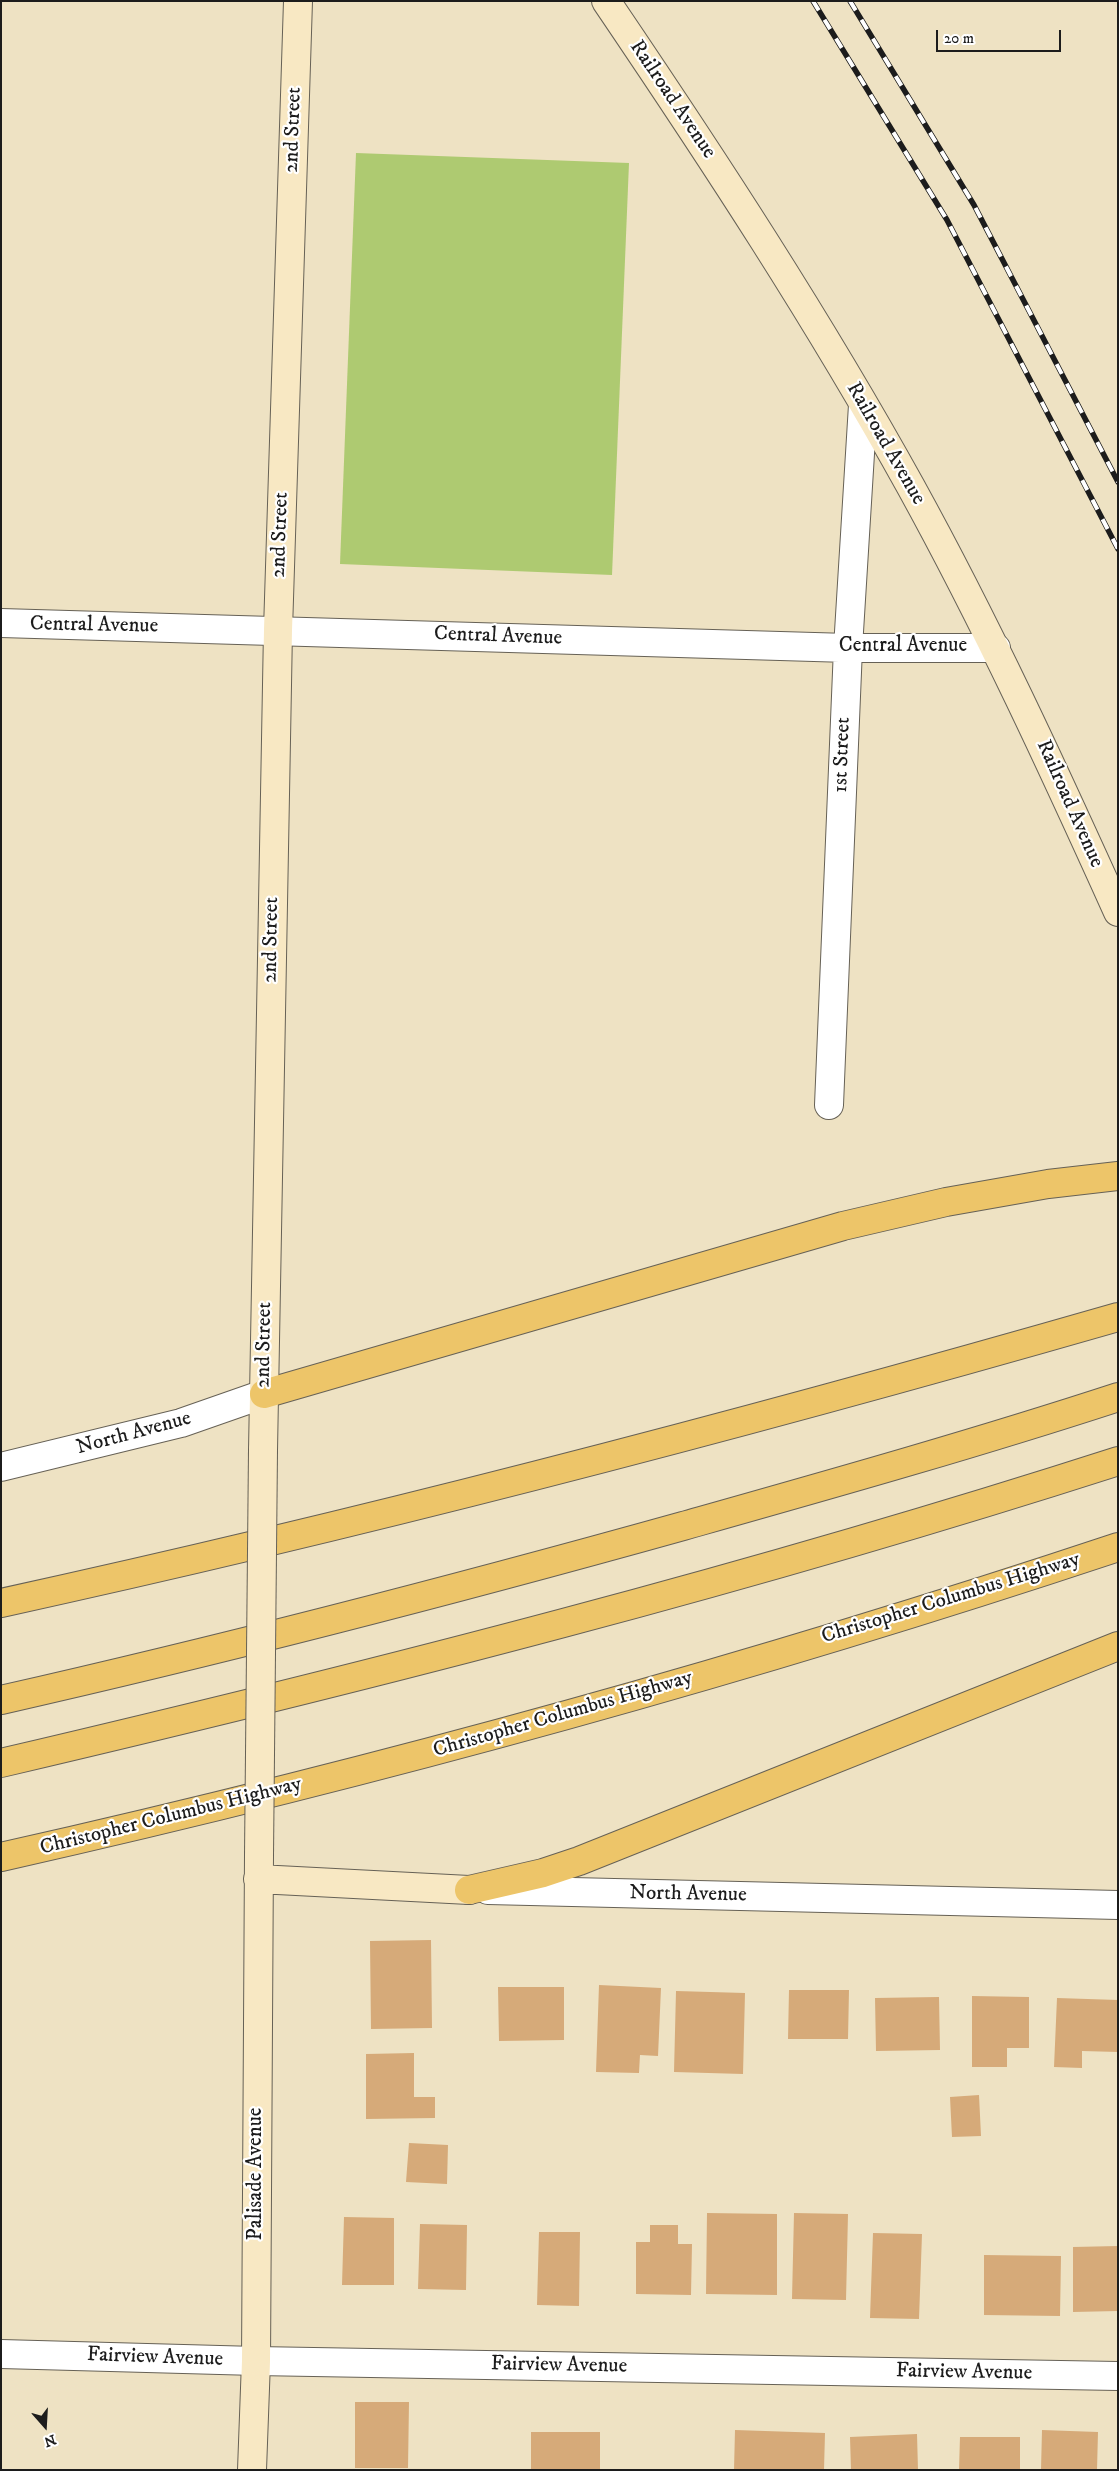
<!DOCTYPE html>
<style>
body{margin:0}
#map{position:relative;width:1119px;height:2471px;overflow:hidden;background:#eee2c3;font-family:"IM FELL DW Pica",serif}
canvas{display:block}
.frame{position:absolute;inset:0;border:2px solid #1c1c1c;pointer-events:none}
.north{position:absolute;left:20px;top:2401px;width:50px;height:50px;-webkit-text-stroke:4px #fff;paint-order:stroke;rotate:161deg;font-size:14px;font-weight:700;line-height:20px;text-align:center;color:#1c1c1c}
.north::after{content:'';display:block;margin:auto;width:18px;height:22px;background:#1c1c1c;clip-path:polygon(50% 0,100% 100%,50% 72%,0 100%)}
.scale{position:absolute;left:936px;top:30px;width:125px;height:22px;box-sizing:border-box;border:2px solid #1c1c1c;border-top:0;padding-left:6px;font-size:15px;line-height:18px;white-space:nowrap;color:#1c1c1c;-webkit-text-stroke:4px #fff;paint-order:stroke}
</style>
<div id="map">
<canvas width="1119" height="2471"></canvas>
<div class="frame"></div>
<div class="north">N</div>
<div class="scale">20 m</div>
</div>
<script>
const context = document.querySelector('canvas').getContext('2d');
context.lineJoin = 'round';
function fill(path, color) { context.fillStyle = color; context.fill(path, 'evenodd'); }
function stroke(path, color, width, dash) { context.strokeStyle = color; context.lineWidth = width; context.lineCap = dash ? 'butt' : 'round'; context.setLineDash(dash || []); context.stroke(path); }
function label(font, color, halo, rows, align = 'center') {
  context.font = font + ' "IM FELL DW Pica",serif'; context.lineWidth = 4.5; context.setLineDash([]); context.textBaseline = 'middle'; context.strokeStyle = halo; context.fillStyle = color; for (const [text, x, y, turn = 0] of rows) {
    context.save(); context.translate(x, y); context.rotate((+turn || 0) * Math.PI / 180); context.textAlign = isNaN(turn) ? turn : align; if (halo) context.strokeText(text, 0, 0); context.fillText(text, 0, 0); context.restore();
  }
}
fill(new Path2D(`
 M 356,153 L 629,163 L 612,575 L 340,564 Z`), '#aeca71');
fill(new Path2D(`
 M 431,1940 L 432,2028 L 371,2029 L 370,1941 Z
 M 599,1985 L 661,1988 L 658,2056 L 640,2055 L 639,2073 L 596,2072 Z
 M 498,1987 L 564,1987 L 564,2040 L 499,2041 Z
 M 789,1990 L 849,1990 L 848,2039 L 788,2039 Z
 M 676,1991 L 745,1993 L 743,2074 L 674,2072 Z
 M 972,1996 L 1029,1997 L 1029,2048 L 1007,2048 L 1007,2067 L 972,2067 Z
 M 939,1997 L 940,2050 L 876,2051 L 875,1998 Z
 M 1057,1998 L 1118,2000 L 1118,2052 L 1082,2051 L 1082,2068 L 1054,2067 Z
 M 414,2053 L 414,2097 L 435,2097 L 435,2118 L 366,2119 L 366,2054 Z
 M 979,2095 L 981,2136 L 952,2137 L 950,2097 Z
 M 409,2143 L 448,2145 L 447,2184 L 406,2182 Z
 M 707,2213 L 777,2214 L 777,2295 L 706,2294 Z
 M 794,2213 L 848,2214 L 846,2300 L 792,2299 Z
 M 344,2217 L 394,2218 L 394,2285 L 342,2285 Z
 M 420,2224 L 467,2225 L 466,2290 L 418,2289 Z
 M 650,2225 L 678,2225 L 678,2244 L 692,2244 L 691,2295 L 636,2294 L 636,2242 L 650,2242 Z
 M 539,2232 L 580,2232 L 579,2306 L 537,2305 Z
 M 873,2233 L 922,2234 L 919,2319 L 870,2318 Z
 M 1118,2246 L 1118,2311 L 1073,2312 L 1073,2247 Z
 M 984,2255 L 1061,2256 L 1060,2316 L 984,2315 Z
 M 355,2402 L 409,2402 L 408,2468 L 355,2468 Z
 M 735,2430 L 825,2433 L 824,2470 L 734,2470 Z
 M 1042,2430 L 1098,2432 L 1097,2470 L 1041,2470 Z
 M 531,2432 L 600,2432 L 600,2470 L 531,2470 Z
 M 917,2434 L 918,2470 L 851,2470 L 850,2437 Z
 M 960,2437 L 1020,2437 L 1020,2470 L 959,2470 Z`), '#d6aa79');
const street = new Path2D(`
 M 1,623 L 848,648 L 996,648
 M 829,1105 L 848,648 L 863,405
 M 1,1467 L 181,1423 L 264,1394
 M 488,1890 L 1118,1905
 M 1,2354 L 256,2361 L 1118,2376`);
const secondary = new Path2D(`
 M 606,1 C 713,159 818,319 911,487 C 987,625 1053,768 1118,912
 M 263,1450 L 278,630 L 298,1
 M 258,1879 L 469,1890
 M 252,2470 L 256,2361 L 259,1855`);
const highway = new Path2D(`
 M 264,1394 L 843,1226 L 946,1202 L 1048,1184 L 1118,1176
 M 1,1603 C 376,1521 749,1423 1118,1317
 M 1,1700 C 230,1648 457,1589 683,1526 C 828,1485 974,1444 1118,1397
 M 1,1763 C 376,1675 751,1579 1118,1461
 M 1,1857 C 378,1772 751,1669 1118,1547
 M 469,1890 L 543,1873 L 579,1861 L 1118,1646`);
stroke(street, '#666156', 30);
stroke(secondary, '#666156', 30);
stroke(highway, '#666156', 30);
stroke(street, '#fff', 28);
stroke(secondary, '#f8e8c3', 28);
stroke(highway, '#edc569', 28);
const rail = new Path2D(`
 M 813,1 L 947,220 L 1118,549
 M 850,1 L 974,205 L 1118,482`);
stroke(rail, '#1c1c1c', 5.5);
stroke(rail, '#fff', 4, [11]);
const secondaryBridge = new Path2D(`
 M 259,1855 L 263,1450`);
stroke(secondaryBridge, '#666156', 30, []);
stroke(secondaryBridge, '#f8e8c3', 28);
label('21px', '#1c1c1c', '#fff', [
 ["Railroad Avenue",672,100,56],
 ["2nd Street",294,130,-88],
 ["Railroad Avenue",885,444,60],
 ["2nd Street",281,535,-88],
 ["Central Avenue",94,626,1],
 ["Central Avenue",498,637,2],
 ["Central Avenue",903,647],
 ["1st Street",843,755,-88],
 ["Railroad Avenue",1069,804,66],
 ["2nd Street",272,940,-89],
 ["2nd Street",265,1345,-89],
 ["North Avenue",134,1434,-15],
 ["Christopher Columbus Highway",951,1599,-17],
 ["Christopher Columbus Highway",563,1715,-16],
 ["Christopher Columbus Highway",171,1817,-14],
 ["North Avenue",688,1895,1],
 ["Palisade Avenue",257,2174,-90],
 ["Fairview Avenue",155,2358,2],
 ["Fairview Avenue",559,2366,1],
 ["Fairview Avenue",964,2373,1]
]);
</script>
